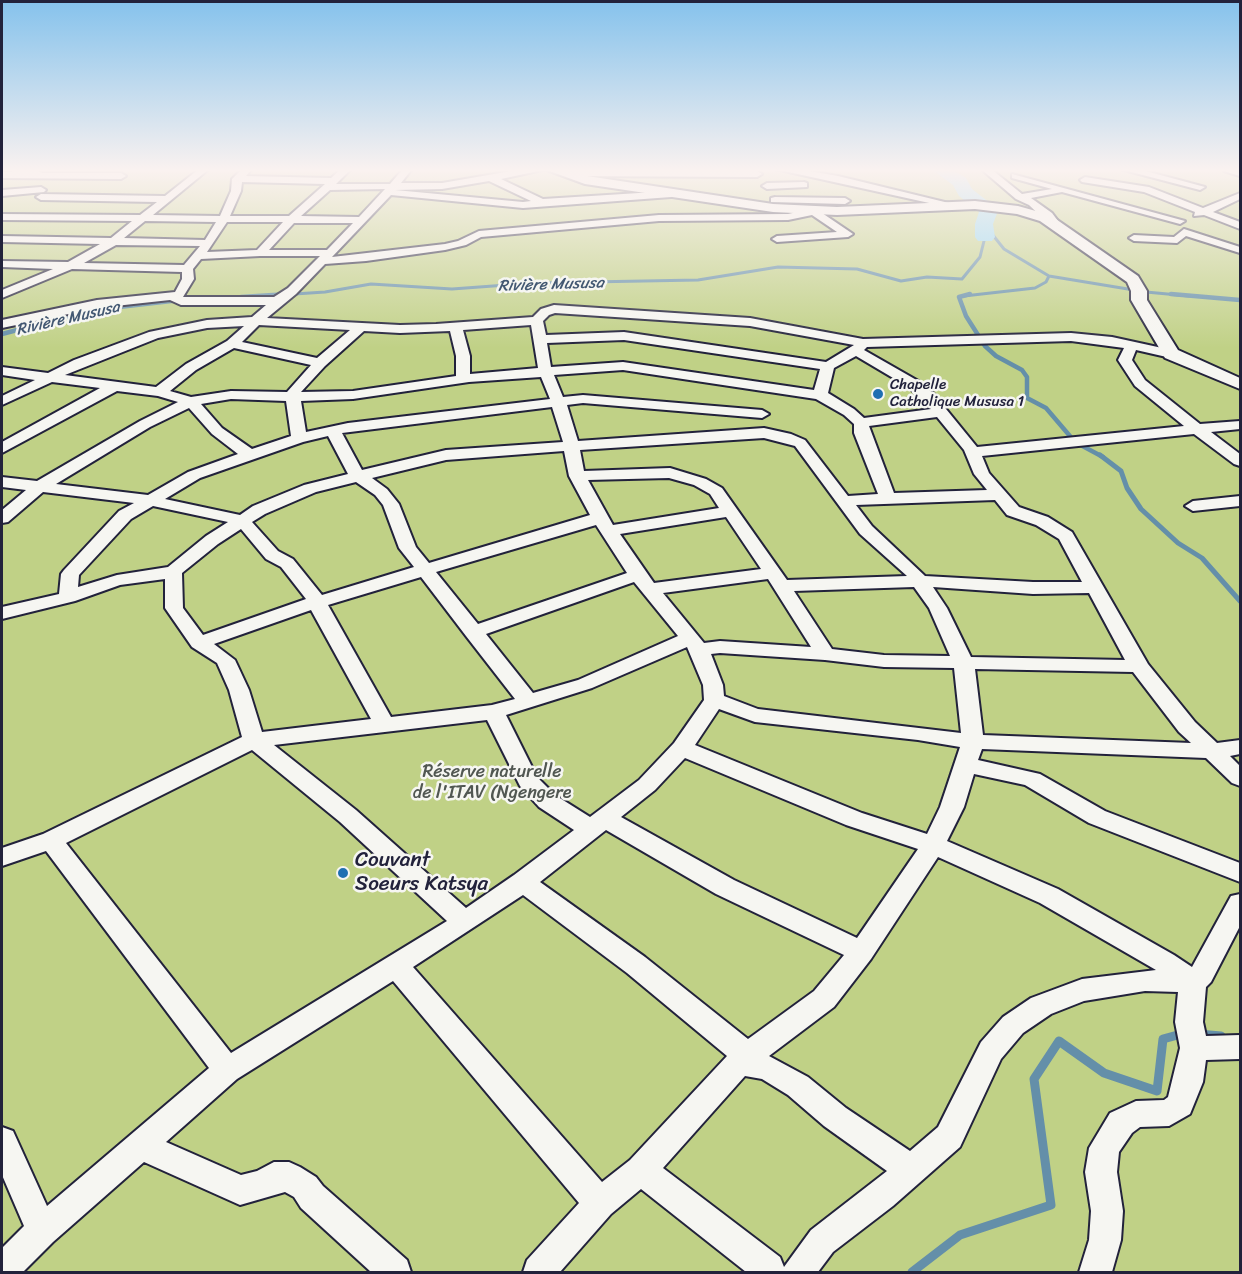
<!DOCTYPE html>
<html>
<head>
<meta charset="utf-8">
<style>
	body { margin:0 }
	#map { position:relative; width:1242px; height:1274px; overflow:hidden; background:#f5e3de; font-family:Sriracha,sans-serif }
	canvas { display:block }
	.frame { position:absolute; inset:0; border:3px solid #22223b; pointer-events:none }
</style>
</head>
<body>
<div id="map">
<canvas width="1242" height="1274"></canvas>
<div class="frame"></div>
</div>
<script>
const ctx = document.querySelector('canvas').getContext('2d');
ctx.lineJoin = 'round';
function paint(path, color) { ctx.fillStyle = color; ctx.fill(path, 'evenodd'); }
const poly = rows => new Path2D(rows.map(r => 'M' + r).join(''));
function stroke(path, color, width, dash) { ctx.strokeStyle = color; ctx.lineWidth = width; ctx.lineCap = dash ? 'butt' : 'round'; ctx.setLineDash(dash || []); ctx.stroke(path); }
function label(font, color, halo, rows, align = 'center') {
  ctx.font = font + ' Sriracha,sans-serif'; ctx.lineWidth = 5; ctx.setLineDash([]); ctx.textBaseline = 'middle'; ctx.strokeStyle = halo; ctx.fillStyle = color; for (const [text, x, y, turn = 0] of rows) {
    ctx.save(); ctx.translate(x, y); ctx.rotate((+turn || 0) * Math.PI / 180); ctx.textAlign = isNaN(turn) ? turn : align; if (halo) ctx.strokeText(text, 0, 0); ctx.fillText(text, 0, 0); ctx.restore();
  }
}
paint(poly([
	[2,169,1240,169,1240,1272,2,1272]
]), '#c0d186');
stroke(poly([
	[984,224,1004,249,1049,276,1146,292,1189,296],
	[264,296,325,292,371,284,452,289,534,283,698,280,778,267,857,269,901,281,927,277,962,279,980,257,985,237],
	[964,296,1035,288,1046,282,1049,276]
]), '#648fa9', 3);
stroke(poly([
	[970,294,959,297,966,316,985,346,996,356,1022,370,1027,377,1027,398,1046,408,1075,442,1103,457],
	[1171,294,1240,300],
	[241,297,289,294],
	[2,334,93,310,180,300]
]), '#648fa9', 4.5);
stroke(poly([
	[1100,455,1121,471,1127,488,1141,509,1178,543,1202,558,1240,601]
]), '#648fa9', 5);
stroke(poly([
	[1198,1034,1221,1036],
	[912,1272,960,1235,1051,1205,1034,1079,1059,1041,1104,1073,1157,1091,1163,1039,1185,1033]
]), '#648fa9', 9);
paint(poly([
	[931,169,951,169,966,178,972,189,995,207,998,211,993,224,995,237,992,241,978,241,975,237,975,224,979,212,959,196,953,185,931,169]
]), '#90d7f2');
const minor = poly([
	[199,169,209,169,153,215,220,216,231,191,232,179,242,169,252,169,246,176,331,178,341,169,351,169,336,184,390,184,403,169,412,169,401,183,442,183,523,169,547,169,501,179,543,199,671,191,676,194,671,197,523,208,391,195,332,257,445,244,458,241,479,231,659,215,788,214,820,207,825,210,822,213,853,234,848,237,777,242,772,239,777,236,837,232,812,215,788,220,659,221,481,237,466,245,445,250,366,261,325,264,296,294,267,318,400,325,436,324,533,317,541,309,554,305,750,318,863,339,1071,333,1112,337,1176,351,1178,354,1176,357,1171,358,1136,350,1132,360,1145,380,1200,424,1240,421,1240,429,1211,432,1240,454,1240,466,1234,464,1194,434,982,456,989,473,1019,507,1048,517,1072,532,1148,664,1195,722,1217,743,1240,740,1240,754,1230,756,1240,766,1240,786,1232,783,1206,758,982,749,978,760,1040,774,1105,811,1240,863,1240,882,1089,823,1025,785,974,774,964,807,947,841,1058,889,1174,955,1192,967,1231,896,1240,894,1240,926,1211,982,1206,987,1203,1022,1206,1036,1240,1035,1240,1059,1206,1060,1203,1082,1190,1114,1169,1126,1140,1127,1132,1133,1119,1152,1117,1172,1123,1211,1121,1240,1112,1272,1079,1272,1089,1240,1091,1211,1085,1172,1089,1148,1110,1113,1136,1101,1164,1100,1168,1097,1180,1048,1175,1022,1178,992,1145,991,1084,1001,1051,1014,1023,1033,1001,1059,960,1147,893,1206,833,1252,818,1272,746,1272,641,1189,611,1214,560,1272,523,1272,527,1260,579,1203,393,981,237,1079,166,1142,241,1175,257,1171,274,1162,289,1162,300,1167,316,1177,323,1186,407,1260,411,1272,371,1272,301,1208,294,1197,285,1192,240,1205,144,1162,53,1242,23,1272,2,1272,2,1248,24,1226,2,1175,2,1127,13,1131,47,1206,209,1068,46,851,2,866,2,848,43,834,242,737,229,690,217,663,192,647,165,608,165,579,120,585,75,601,2,619,2,607,59,594,61,574,64,570,119,511,134,503,43,492,8,522,2,523,2,510,26,490,2,487,2,477,37,481,140,421,178,402,158,396,117,391,2,453,2,442,100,388,52,382,2,405,2,396,35,380,2,375,2,367,48,373,74,360,149,332,207,320,252,317,266,305,181,305,170,300,97,308,2,328,2,320,97,300,175,292,182,279,182,272,72,269,2,298,2,290,53,269,2,267,2,261,68,262,100,244,2,242,2,236,111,238,132,221,2,220,2,214,140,215,157,202,41,200,36,197,41,194,165,196,199,169],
	[489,181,531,201,523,202,395,190,442,189,489,181],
	[242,182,325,184,289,216,230,216,241,191,242,182],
	[385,189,359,217,301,216,330,190,385,189],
	[145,221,216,222,205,240,124,238,145,221],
	[227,222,283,222,257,250,207,252,227,222],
	[294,223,353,223,327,250,269,250,294,223],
	[116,245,200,246,184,265,84,263,116,245],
	[260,256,320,256,288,288,274,297,183,297,194,279,193,269,201,259,260,256],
	[555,313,750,326,854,345,826,362,624,332,546,335,543,321,549,315,555,313],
	[259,325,350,330,317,358,242,342,259,325],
	[531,325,538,368,470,374,470,356,463,330,531,325],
	[244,326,227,341,186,364,156,387,65,375,158,338,207,328,244,326],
	[364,331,400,333,450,331,456,356,456,376,353,391,301,392,325,366,364,331],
	[624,340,820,369,814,390,623,362,551,367,547,343,624,340],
	[1071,341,1124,348,1118,360,1135,386,1184,426,977,447,933,393,920,382,864,350,867,347,1071,341],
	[234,348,311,365,287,392,231,391,191,397,170,391,196,370,234,348],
	[856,356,910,388,931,409,864,418,854,409,828,393,834,368,856,356],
	[623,370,816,399,844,415,854,424,854,433,878,494,848,496,805,440,791,434,764,428,578,441,567,405,583,403,762,418,769,414,762,410,583,395,563,397,554,375,623,370],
	[541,377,550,399,348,423,306,432,301,401,353,399,469,382,541,377],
	[231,399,286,401,291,436,252,449,222,428,201,404,231,399],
	[552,407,563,442,446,450,362,470,342,433,552,407],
	[189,408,212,434,238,454,188,472,148,495,56,484,150,427,189,408],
	[937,417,964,450,974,474,987,490,894,493,869,426,937,417],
	[328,436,348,474,304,485,253,506,240,515,165,499,200,478,303,442,328,436],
	[764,438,795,446,860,534,907,576,787,580,722,488,706,479,670,468,584,471,580,450,764,438],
	[564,451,569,476,590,515,429,563,416,547,399,504,387,489,372,478,446,460,564,451],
	[669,478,694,485,710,494,719,508,613,525,588,480,669,478],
	[356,482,375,495,383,505,399,548,414,567,322,595,293,559,278,551,252,522,265,514,316,492,356,482],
	[995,500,1007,515,1036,525,1059,539,1082,582,1033,582,925,576,872,526,856,505,995,500],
	[153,506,228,522,206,536,168,567,117,575,78,587,79,575,131,519,153,506],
	[726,517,761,569,654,583,620,534,726,517],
	[596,525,627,573,478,624,436,572,596,525],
	[241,529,266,559,281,567,306,599,203,635,183,608,182,573,218,544,241,529],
	[421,577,466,636,515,699,492,705,391,717,328,605,421,577],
	[768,579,811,647,720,641,704,643,663,593,768,579],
	[634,582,678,636,578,680,533,693,486,634,634,582],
	[914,587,929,608,950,656,884,655,832,649,794,591,914,587],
	[933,587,1033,594,1089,593,1125,660,971,657,947,608,933,587],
	[311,610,371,719,262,732,249,690,235,660,214,644,311,610],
	[687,647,703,685,704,700,674,743,639,780,590,817,555,795,537,777,506,715,592,688,687,647],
	[720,653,825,660,884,667,954,668,961,733,758,709,724,696,723,685,711,654,720,653],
	[975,669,1133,672,1179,732,1191,743,983,735,975,669],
	[719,709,755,722,918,740,960,747,940,807,927,834,862,813,695,745,719,709],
	[487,720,520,786,539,807,574,830,514,875,466,908,356,810,274,745,487,720],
	[252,750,340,822,447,921,231,1053,66,843,252,750],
	[685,758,846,825,918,849,857,938,734,880,621,817,655,790,685,758],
	[606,830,716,894,844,955,814,991,748,1039,645,957,540,882,606,830],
	[938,857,1040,903,1156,970,1082,979,1031,998,1003,1017,981,1042,938,1127,910,1151,846,1108,808,1077,769,1056,834,1007,871,959,938,857],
	[523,895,627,973,727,1056,630,1160,602,1182,413,967,523,895],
	[745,1076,762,1079,788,1095,824,1126,887,1171,811,1230,784,1267,780,1257,663,1168,745,1076],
	[775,169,798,169,838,176,957,205,952,208,775,169],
	[981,169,991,169,1022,194,1052,189,1012,178,1012,174,1185,221,1180,224,1062,192,1031,198,1052,213,1061,225,1060,227,1052,227,1029,205,1016,199,981,169],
	[1120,169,1138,169,1205,187,1200,190,1120,169],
	[1223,169,1240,170,1240,176,1224,171,1223,169],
	[37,170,42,173,121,173,126,176,121,179,2,178,2,172,37,170],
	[574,171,757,171,762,174,757,177,571,176,569,174,574,171],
	[1085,177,1149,187,1203,208,1240,193,1240,199,1213,212,1240,222,1240,229,1204,215,1194,216,1195,212,1144,192,1082,182,1080,180,1085,177],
	[804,182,807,183,807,187,767,189,762,186,767,183,804,182],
	[41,187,46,190,44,192,2,196,2,190,41,187],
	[775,197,845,198,850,201,845,204,771,202,771,198,775,197],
	[1184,229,1240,247,1240,253,1186,236,1177,243,1134,241,1129,238,1134,235,1174,237,1184,229],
	[1240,496,1240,506,1193,511,1185,506,1193,501,1240,496]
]);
const tertiary = poly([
	[544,169,564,169,587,176,773,204,837,207,975,201,1018,206,1050,215,1138,276,1147,291,1147,300,1178,350,1240,378,1240,389,1165,358,1131,300,1131,291,1127,282,1040,221,1017,214,975,209,837,215,773,212,585,184,544,169]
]);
stroke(minor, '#22223b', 4);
stroke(tertiary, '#22223b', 4);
paint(minor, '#f6f6f2');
paint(tertiary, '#f6f6f2');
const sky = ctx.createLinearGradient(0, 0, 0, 348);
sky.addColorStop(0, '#85c2ec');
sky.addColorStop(0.49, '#faf2f0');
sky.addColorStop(1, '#faf2f000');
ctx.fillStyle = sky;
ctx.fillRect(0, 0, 1242, 348);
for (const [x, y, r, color] of [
	[878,394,6,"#1f6fb2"],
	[343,873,6,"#1f6fb2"]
]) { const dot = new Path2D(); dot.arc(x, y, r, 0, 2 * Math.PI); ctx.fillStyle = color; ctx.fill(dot); stroke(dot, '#f6f6f2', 2); }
label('15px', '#22223b', '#f6f6f2', [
	["Chapelle",890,385],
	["Catholique Mususa 1",890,402]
], 'left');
label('italic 16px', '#435872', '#f6f6f2', [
	["Rivière Mususa",551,285,-2],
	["Rivière Mususa",68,319,-13]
]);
label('18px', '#515752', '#f6f6f2', [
	["Réserve naturelle",492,772],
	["de l'ITAV (Ngengere",492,793]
]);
label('21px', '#22223b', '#f6f6f2', [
	["Couvant",355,861],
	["Soeurs Katsya",355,885]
], 'left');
</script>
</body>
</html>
